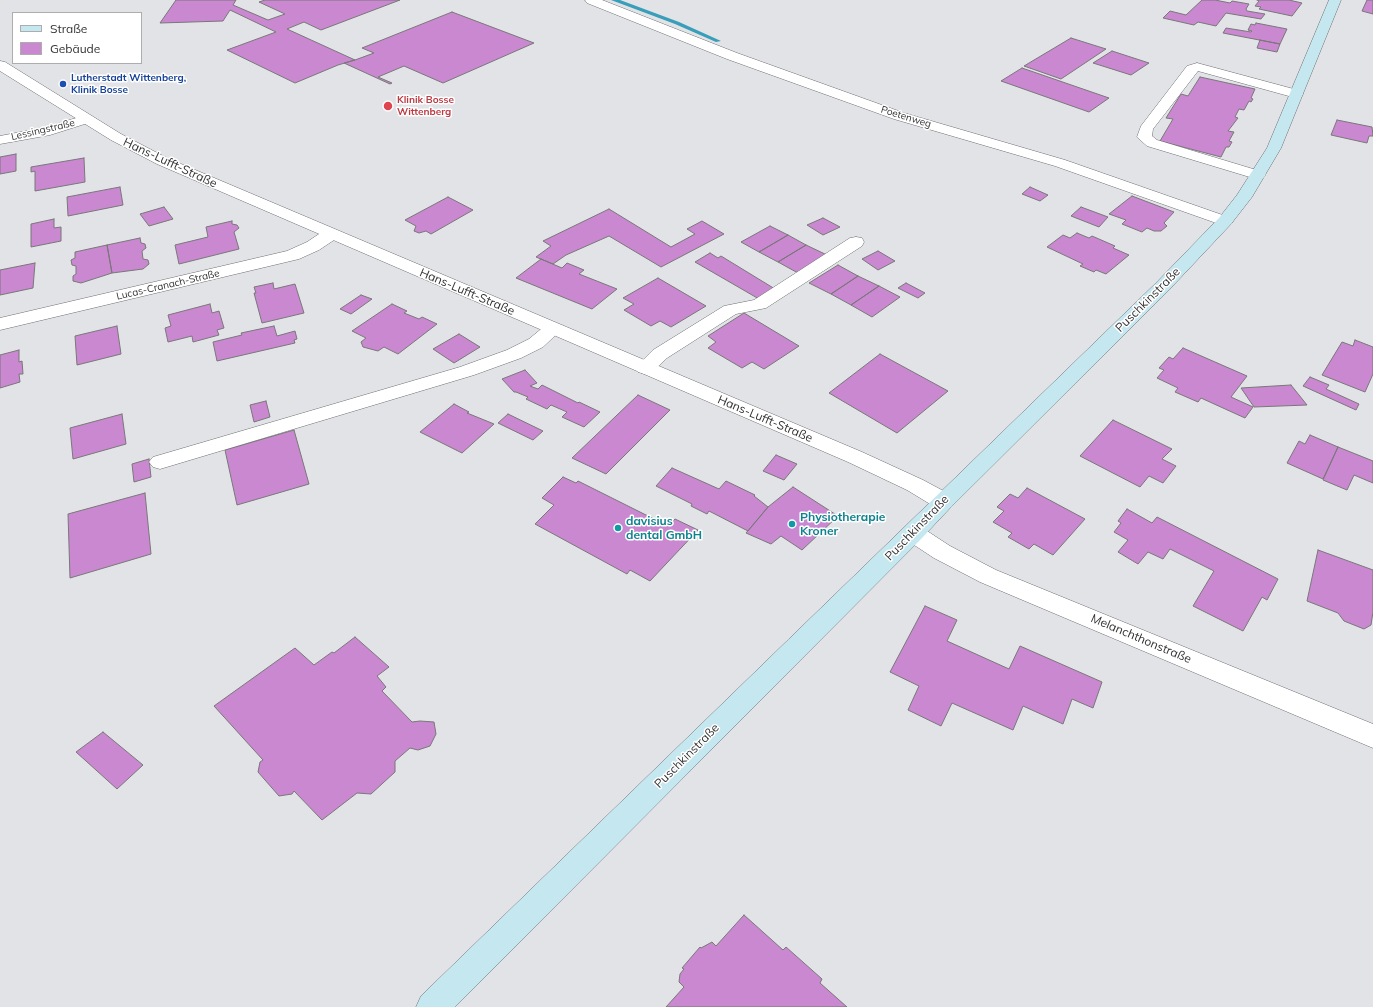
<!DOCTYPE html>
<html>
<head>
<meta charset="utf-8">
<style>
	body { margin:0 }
	#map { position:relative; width:1373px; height:1007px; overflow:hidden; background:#e1e3e7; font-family:Mulish,sans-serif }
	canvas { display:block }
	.legend { position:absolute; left:12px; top:12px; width:130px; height:52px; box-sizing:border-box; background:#fff; border:1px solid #adadae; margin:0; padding:5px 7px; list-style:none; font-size:12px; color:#323234 }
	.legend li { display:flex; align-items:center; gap:8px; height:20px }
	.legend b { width:20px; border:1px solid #adadae }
</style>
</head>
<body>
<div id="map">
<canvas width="1373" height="1007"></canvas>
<ul class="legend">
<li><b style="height:5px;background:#c5e7ef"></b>Straße</li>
<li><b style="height:11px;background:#c988d0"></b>Gebäude</li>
</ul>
</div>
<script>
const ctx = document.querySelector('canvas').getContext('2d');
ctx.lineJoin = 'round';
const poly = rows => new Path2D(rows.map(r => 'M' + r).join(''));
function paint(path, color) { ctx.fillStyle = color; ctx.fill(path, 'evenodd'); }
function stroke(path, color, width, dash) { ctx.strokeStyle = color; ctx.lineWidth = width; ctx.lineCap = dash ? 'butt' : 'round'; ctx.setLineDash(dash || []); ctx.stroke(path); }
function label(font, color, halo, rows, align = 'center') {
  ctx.font = font + ' Mulish,sans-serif'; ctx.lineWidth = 3; ctx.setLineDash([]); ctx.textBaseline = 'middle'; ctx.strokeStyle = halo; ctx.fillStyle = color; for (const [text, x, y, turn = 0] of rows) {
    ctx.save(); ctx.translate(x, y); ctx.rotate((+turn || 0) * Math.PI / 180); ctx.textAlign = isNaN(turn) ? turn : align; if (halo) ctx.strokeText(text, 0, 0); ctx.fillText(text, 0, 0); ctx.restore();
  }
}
paint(poly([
	[611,0,620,0,679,22,721,41,716,42,675,24,611,0]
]), '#399eb9');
const building = poly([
	[176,0,236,0,233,5,268,20,285,14,259,2,265,0,400,0,321,30,304,22,287,29,355,60,338,65,295,83,227,50,276,32,230,10,223,21,160,23,176,0],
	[1202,0,1215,0,1230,3,1232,1,1249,4,1246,9,1247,11,1265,14,1261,19,1226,13,1216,26,1198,22,1194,25,1163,18,1170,11,1186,15,1202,0],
	[1257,0,1289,0,1302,3,1292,16,1259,9,1261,7,1255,6,1259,1,1257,0],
	[1367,0,1373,0,1373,14,1362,11,1367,0],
	[452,12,534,43,443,83,404,66,378,77,392,83,390,84,344,63,355,60,374,53,362,48,452,12],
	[1256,23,1287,29,1280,44,1223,33,1226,28,1251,32,1252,31,1248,30,1251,24,1255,25,1256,23],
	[1071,38,1106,49,1061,79,1024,66,1071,38],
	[1260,40,1280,44,1277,52,1257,48,1260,40],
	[1112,51,1149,63,1131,75,1093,63,1112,51],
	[1022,68,1109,98,1089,112,1001,81,1022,68],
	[1200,77,1255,89,1251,98,1253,99,1251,102,1249,101,1244,110,1239,109,1235,117,1238,118,1228,131,1234,132,1229,141,1232,142,1229,147,1226,147,1221,157,1160,141,1173,119,1166,118,1181,94,1188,96,1200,77],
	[1337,120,1372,127,1373,136,1369,136,1367,143,1331,135,1337,120],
	[16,154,16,171,0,174,0,157,16,154],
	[84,158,85,182,35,191,35,171,31,172,31,167,84,158],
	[120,187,123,205,68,216,67,197,120,187],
	[1030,187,1048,195,1040,201,1022,194,1030,187],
	[1132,196,1174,212,1164,223,1167,226,1161,231,1154,231,1147,228,1142,232,1122,224,1126,220,1109,214,1132,196],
	[448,197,473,210,431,234,426,231,419,233,414,231,416,226,405,220,448,197],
	[164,207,173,219,149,226,140,214,164,207],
	[1081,207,1108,217,1099,227,1071,216,1081,207],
	[609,209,671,247,695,234,687,229,702,221,724,234,661,267,609,236,566,255,553,264,536,257,551,246,543,241,609,209],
	[823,218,840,227,823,235,807,225,823,218],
	[54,219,54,228,61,227,61,241,31,247,31,224,54,219],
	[232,221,232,224,237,225,239,228,234,232,239,249,179,264,175,245,208,237,206,227,232,221],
	[770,226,788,235,759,252,741,242,770,226],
	[1077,233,1089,238,1092,236,1115,246,1113,248,1129,255,1106,274,1096,270,1094,272,1080,266,1083,264,1047,247,1063,235,1070,238,1077,233],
	[788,235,806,245,778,262,759,252,788,235],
	[140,238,141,243,145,244,146,248,142,251,143,259,148,260,149,264,143,269,112,273,107,245,140,238],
	[107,245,112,273,81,283,73,281,73,276,76,274,76,266,72,265,71,260,75,258,75,252,107,245],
	[806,245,827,255,798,273,778,262,806,245],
	[878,251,895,261,878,270,862,259,878,251],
	[710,253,718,258,721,256,775,289,759,299,695,262,710,253],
	[541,259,562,268,567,263,584,270,579,274,617,289,592,309,516,278,541,259],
	[35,263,33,288,0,295,0,270,35,263],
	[838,265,858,276,831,294,809,283,838,265],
	[858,276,879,286,851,305,831,294,858,276],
	[658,278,706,306,671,327,660,321,651,326,624,310,634,304,623,298,658,278],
	[273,283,274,289,295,284,304,313,262,323,254,293,256,293,254,287,273,283],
	[906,283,925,293,918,298,898,288,906,283],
	[879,286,900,297,872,317,851,305,879,286],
	[361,295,372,299,351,314,340,309,361,295],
	[210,304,212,313,219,311,224,328,217,330,219,335,193,342,192,336,168,342,165,328,171,326,168,315,210,304],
	[392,304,407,311,404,313,419,319,422,317,437,324,398,354,384,347,378,351,363,347,361,342,366,338,352,331,392,304],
	[744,313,799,346,764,369,752,362,742,368,708,348,716,342,708,336,744,313],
	[117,326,121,354,77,365,75,336,117,326],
	[274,326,277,336,295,331,297,339,294,340,295,343,217,361,213,342,242,335,241,333,274,326],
	[459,334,480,347,454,363,433,349,459,334],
	[1355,340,1373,347,1373,374,1365,392,1322,375,1342,342,1353,346,1355,340],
	[1183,348,1247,376,1231,397,1253,407,1245,418,1201,398,1198,402,1175,392,1178,388,1157,378,1164,370,1159,368,1169,357,1173,359,1183,348],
	[19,350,19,362,22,361,23,374,19,374,20,382,0,388,0,355,19,350],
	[880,354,948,391,897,433,829,393,880,354],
	[525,370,537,383,530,386,538,389,542,385,578,403,579,402,600,412,584,427,562,417,567,412,551,405,547,409,526,399,528,397,516,392,514,392,502,379,525,370],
	[1310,377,1329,385,1326,389,1359,404,1356,410,1303,386,1310,377],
	[1291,385,1307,405,1254,407,1241,388,1291,385],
	[638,395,670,410,606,474,572,458,638,395],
	[266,401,270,417,254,422,250,405,266,401],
	[454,404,469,412,467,413,494,424,462,453,420,432,454,404],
	[122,414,126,444,73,459,70,428,122,414],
	[508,414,543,431,533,440,498,423,508,414],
	[1113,420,1172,449,1162,459,1176,466,1163,483,1149,476,1140,487,1080,456,1113,420],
	[294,430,309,484,237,505,225,450,294,430],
	[1310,435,1338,447,1323,479,1287,463,1299,441,1305,444,1310,435],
	[1338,447,1373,461,1373,483,1354,475,1347,490,1323,480,1338,447],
	[776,455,797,464,784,480,763,471,776,455],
	[149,459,151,477,134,482,132,464,149,459],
	[672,468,719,489,726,481,755,495,754,496,768,507,748,531,709,511,707,514,691,506,692,504,656,486,672,468],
	[563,477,576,483,578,481,668,526,675,519,698,530,650,581,630,570,627,574,535,524,554,505,542,498,563,477],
	[793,487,838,516,802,550,781,536,771,544,746,533,768,507,793,487],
	[1027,488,1085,519,1053,555,1034,544,1029,549,1008,537,1012,533,993,522,1004,511,997,507,1010,494,1018,498,1027,488],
	[145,493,151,554,70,578,68,514,145,493],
	[1127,509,1152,523,1157,517,1278,579,1267,600,1262,597,1243,631,1193,606,1214,571,1170,549,1163,559,1148,552,1138,564,1118,552,1128,540,1114,532,1121,523,1118,521,1127,509],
	[1318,550,1373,570,1373,612,1371,625,1364,629,1344,621,1338,613,1307,601,1318,550],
	[925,606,957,620,947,641,1009,669,1020,646,1102,682,1093,708,1072,699,1063,724,1023,706,1013,730,952,703,941,726,908,710,919,686,890,672,925,606],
	[355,637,389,667,377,676,386,687,382,691,412,722,420,721,434,722,436,734,430,746,418,750,410,748,395,761,395,772,371,794,357,793,322,820,294,791,292,794,279,796,258,772,260,762,263,760,214,706,295,648,314,665,332,652,334,653,355,637],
	[103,732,143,765,117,789,76,752,103,732],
	[744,915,783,950,786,947,822,979,820,983,847,1007,666,1007,684,987,679,982,680,974,684,969,682,968,700,947,701,948,712,942,716,946,744,915]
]);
paint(building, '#c988d0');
stroke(building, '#797779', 1);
const service = poly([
	[585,0,602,0,737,53,904,113,1065,160,1231,218,1233,221,1231,224,1225,226,1219,224,1055,166,894,119,727,59,587,3,585,0],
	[1197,63,1301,91,1303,94,1301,97,1296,98,1198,71,1153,129,1152,136,1157,140,1263,172,1266,175,1263,178,1258,180,1253,178,1147,146,1137,137,1141,126,1187,66,1197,63],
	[856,237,862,238,864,242,862,246,766,308,736,314,667,358,652,372,645,374,638,372,635,368,653,350,724,306,754,300,850,238,856,237],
	[553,323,560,325,562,329,543,347,521,358,474,375,160,469,153,467,149,462,153,457,460,367,507,350,529,339,546,325,553,323]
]);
const minor = poly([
	[86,115,91,116,93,119,91,122,50,135,0,144,0,136,47,127,86,115],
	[331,229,337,230,339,234,337,238,319,250,299,259,0,330,0,318,287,251,307,242,325,230,331,229],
	[913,525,921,527,950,546,996,570,1373,724,1373,748,980,582,934,558,905,539,902,533,905,527,913,525]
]);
const tertiary = poly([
	[0,61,5,62,121,134,167,158,862,452,923,480,951,495,954,501,951,507,943,509,935,507,907,490,848,462,157,164,111,140,0,71,0,61]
]);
const secondary = poly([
	[1329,0,1341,0,1281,148,1252,197,1231,224,1168,291,951,507,921,539,455,1007,416,1007,421,996,1156,283,1219,218,1237,195,1267,148,1329,0]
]);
stroke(service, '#6d6f72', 1);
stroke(minor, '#6d6f72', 1);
stroke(tertiary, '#6d6f72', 1);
stroke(secondary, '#6d6f72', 1);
paint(service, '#fff');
paint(minor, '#fff');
paint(tertiary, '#fff');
paint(secondary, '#c5e7ef');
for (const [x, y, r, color] of [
	[63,84,4,"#1a4fb4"],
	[388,106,5,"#e0444e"],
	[792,524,4,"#0f9aa8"],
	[618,528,4,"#0f9aa8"]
]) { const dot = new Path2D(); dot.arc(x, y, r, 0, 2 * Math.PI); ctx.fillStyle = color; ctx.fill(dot); stroke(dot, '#fff', 1.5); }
label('bold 10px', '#164399', '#fff', [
	["Lutherstadt Wittenberg,",71,78],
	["Klinik Bosse",71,90]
], 'left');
label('bold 10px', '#be3a42', '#fff', [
	["Klinik Bosse",397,100],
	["Wittenberg",397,112]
], 'left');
label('10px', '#323234', '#fff', [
	["Poetenweg",906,117,17],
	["Lessingstraße",43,130,-13],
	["Lucas-Cranach-Straße",168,285,-13]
]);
label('12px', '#323234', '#fff', [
	["Hans-Lufft-Straße",170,163,25],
	["Hans-Lufft-Straße",467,292,23],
	["Puschkinstraße",1148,300,-45],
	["Hans-Lufft-Straße",765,419,23],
	["Puschkinstraße",917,528,-46],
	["Melanchthonstraße",1141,639,23],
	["Puschkinstraße",687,756,-45]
]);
label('bold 12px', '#0d838f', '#fff', [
	["Physiotherapie",800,517],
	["Kroner",800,531],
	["davisius",626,521],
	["dental GmbH",626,535]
], 'left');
</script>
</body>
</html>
